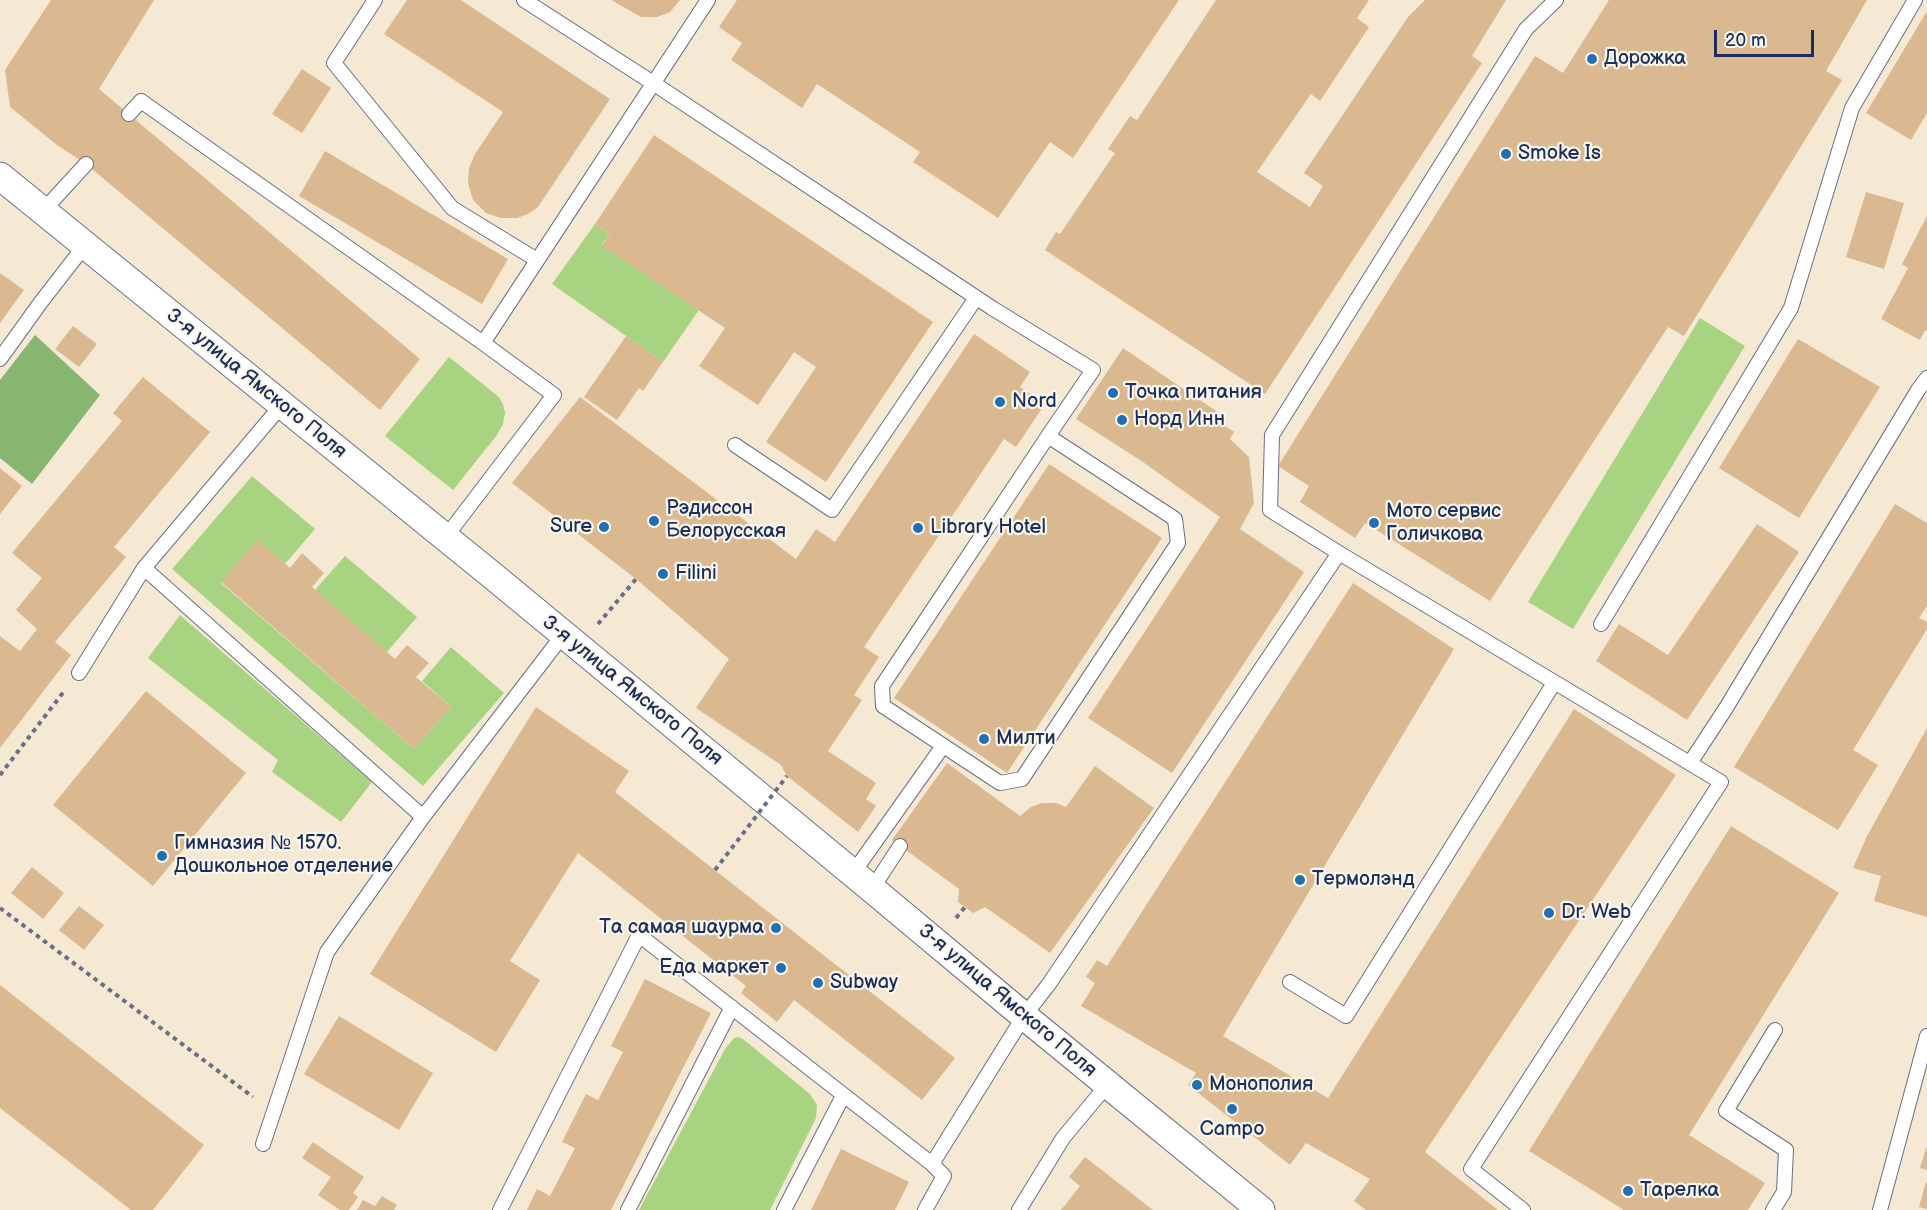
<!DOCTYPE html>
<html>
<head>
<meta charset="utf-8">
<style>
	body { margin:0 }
	#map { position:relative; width:1927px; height:1210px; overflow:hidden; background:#f6e9d3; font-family:"Balsamiq Sans",sans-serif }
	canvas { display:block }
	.scale { position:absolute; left:1714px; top:30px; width:100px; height:27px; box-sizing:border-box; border:3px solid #1b2f5e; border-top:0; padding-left:8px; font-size:18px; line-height:21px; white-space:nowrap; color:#1b2f5e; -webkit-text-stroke:4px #fbf7ec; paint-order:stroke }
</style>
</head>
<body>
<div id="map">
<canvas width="1927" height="1210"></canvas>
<div class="scale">20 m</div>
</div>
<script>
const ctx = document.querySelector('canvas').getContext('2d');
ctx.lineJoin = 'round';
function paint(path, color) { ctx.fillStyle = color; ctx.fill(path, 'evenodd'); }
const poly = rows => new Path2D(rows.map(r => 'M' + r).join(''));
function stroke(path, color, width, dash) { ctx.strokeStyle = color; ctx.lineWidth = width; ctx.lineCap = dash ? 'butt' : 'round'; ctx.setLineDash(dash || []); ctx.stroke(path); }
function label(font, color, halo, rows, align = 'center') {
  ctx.font = font + ' "Balsamiq Sans",sans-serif'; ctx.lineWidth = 4.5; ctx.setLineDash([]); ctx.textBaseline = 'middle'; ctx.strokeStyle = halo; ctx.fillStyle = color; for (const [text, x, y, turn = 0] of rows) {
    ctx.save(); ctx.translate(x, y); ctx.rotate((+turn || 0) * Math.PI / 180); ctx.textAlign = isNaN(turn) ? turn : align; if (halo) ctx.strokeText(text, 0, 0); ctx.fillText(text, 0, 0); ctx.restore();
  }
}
paint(poly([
	[595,224,610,234,602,245,699,310,663,362,552,284],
	[1700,318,1745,346,1573,629,1528,602],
	[449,357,499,397,503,404,505,413,503,424,497,435,453,490,385,436],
	[252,476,315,529,285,564,257,540,221,583,414,749,451,707,422,681,451,647,504,693,423,786,172,569],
	[345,556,417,617,387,652,315,590],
	[180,615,372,782,341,822,272,772,278,760,148,658],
	[738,1037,743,1039,810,1094,817,1105,816,1118,770,1210,639,1210,725,1049,734,1038]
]), '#a8d481');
paint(poly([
	[35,335,100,395,32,484,0,458,0,380]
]), '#86b66f');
paint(poly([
	[51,0,154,0,99,89,420,359,380,410,86,164,57,145,10,107,5,70],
	[407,0,461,0,610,99,538,207,528,214,517,218,501,218,486,213,473,200,468,183,469,168,475,154,503,112,384,34],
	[611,0,680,0,670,12,657,17,641,17],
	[737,0,1179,0,1073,158,1050,142,998,218,913,162,920,152,817,84,802,108,731,60,742,43,719,27],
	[1216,0,1369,0,1357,18,1369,27,1320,101,1311,94,1257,172,1310,207,1323,186,1304,173,1408,17,1425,0,1506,0,1472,56,1482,63,1265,394,1045,250,1056,232,1060,234,1115,153,1108,149,1130,116,1137,120],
	[1609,0,1867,0,1826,71,1842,80,1684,336,1668,327,1490,601,1365,523,1355,538,1300,502,1309,486,1278,466,1535,56,1563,73],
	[1927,11,1927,113,1911,140,1866,113],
	[302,69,331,88,302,133,272,114],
	[654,135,933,322,826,482,766,442,816,367,794,352,758,405,699,366,725,328,602,246,610,234,595,224],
	[325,151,508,259,482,304,299,196],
	[1866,192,1904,203,1884,269,1846,257],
	[1927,216,1927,331,1925,330,1920,340,1881,319,1908,268,1902,264],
	[0,273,24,290,0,323],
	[73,326,97,344,79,367,55,349],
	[974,334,1030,372,1020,387,1045,404,1016,447,1004,439,864,647,879,657,854,695,862,700,828,751,876,783,866,799,876,806,858,832,787,776,781,765,696,708,729,659,636,579,512,483,580,397,796,559,816,529,835,542],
	[626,336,663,362,643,391,639,388,617,420,584,397],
	[1798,339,1880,387,1799,518,1719,468],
	[1123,348,1222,415,1218,421,1234,432,1230,439,1249,457,1254,503,1240,529,1304,572,1172,773,1088,718,1220,517,1140,460,1076,419],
	[143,377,210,432,114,547,126,557,55,642,71,655,0,748,0,636,20,651,37,629,16,610,42,578,12,553,122,421,113,413],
	[1049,464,1162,538,1007,773,894,698],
	[0,468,22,486,0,514],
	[1895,504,1927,523,1927,606,1919,618,1927,622,1927,629,1853,750,1878,765,1838,830,1734,767],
	[1757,524,1799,552,1687,720,1596,661,1619,624,1668,655],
	[257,540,290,568,302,553,324,573,312,587,395,659,407,645,429,663,416,677,451,707,414,749,221,582],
	[1353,583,1454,649,1223,1036,1328,1098,1574,709,1676,775,1425,1152,1498,1210,1366,1210,1354,1201,1370,1179,1306,1143,1290,1165,1188,1085,1196,1073,1081,1006,1095,983,1086,977,1097,960,1107,966],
	[146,691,246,773,153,886,53,805],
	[536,707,629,771,615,792,955,1058,922,1100,794,1000,777,1022,741,993,746,986,578,853,510,961,540,980,496,1052,370,974],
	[1927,728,1927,917,1874,901,1881,876,1853,868,1867,836],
	[947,763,1020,816,1031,807,1042,803,1056,803,1066,807,1095,766,1154,808,1050,953,985,907,973,913,965,907,958,902,959,889,892,840],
	[1731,826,1839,893,1689,1135,1765,1183,1748,1210,1624,1210,1529,1151],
	[32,867,64,893,43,919,11,893],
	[79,906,104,925,84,950,59,930],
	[645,979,711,1013,611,1210,527,1210,537,1189,550,1196,575,1148,562,1142,586,1094,598,1100,623,1052,611,1046],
	[0,985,204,1145,153,1210,131,1210,0,1108],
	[339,1016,433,1073,399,1130,304,1074],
	[313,1142,364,1177,353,1193,358,1197,349,1210,340,1210,318,1195,331,1177,302,1158],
	[1926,1148,1927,1148,1927,1170,1920,1168],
	[841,1149,909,1182,895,1210,811,1210],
	[1085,1157,1153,1210,1061,1210,1080,1186,1069,1177],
	[1926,1182,1927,1182,1927,1209,1919,1207],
	[382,1196,397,1205,394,1210,357,1210,363,1200,375,1206]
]), '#dab990');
const service = poly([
	[375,0,334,63,452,208,537,260],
	[524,0,653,83,992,308,1093,370,1048,436,882,686,883,706,1000,783,1022,779,1178,543,1175,519,1048,436],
	[129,114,141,101,483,343,554,395,445,538],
	[43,211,86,164],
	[483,343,708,0],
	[0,359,41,302,86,244],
	[735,445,832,510,976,298],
	[1339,553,1270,510,1272,435,1526,29,1556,0],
	[144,568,423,817,563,635],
	[1601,624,1791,308,1852,108,1915,0],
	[79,673,144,568,281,406],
	[1690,763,1726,708,1918,390,1927,378],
	[853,873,943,746],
	[872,889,900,846],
	[1290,982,1346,1016,1554,683],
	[263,1144,327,952,423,817],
	[932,1164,1024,1016,1049,984,1339,553,1721,782,1471,1169,1523,1210],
	[500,1210,639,935,932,1164,944,1176,925,1210],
	[628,1210,732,1007],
	[784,1210,843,1096],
	[1019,1210,1063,1138,1108,1084],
	[1773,1210,1784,1192,1786,1150,1726,1111,1775,1030],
	[1880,1210,1927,1036]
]);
const minor = poly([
	[0,176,493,576,872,889,1024,1016,1261,1210]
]);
stroke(service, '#687087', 16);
stroke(minor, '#687087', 29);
stroke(poly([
	[598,624,636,579],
	[0,775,65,690],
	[0,908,253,1097],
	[956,918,965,907]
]), '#687087', 4, [4.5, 4.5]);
stroke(service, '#fff', 14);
stroke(minor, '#fff', 27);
stroke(poly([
	[715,870,787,776]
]), '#687087', 4, [4.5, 4.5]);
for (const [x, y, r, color] of [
	[1592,59,6,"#1f6fb2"],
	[1506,154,6,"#1f6fb2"],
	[1113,393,6,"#1f6fb2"],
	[1000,402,6,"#1f6fb2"],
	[1122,420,6,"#1f6fb2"],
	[654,521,6,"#1f6fb2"],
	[1374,523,6,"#1f6fb2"],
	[604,527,6,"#1f6fb2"],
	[918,528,6,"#1f6fb2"],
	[663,574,6,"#1f6fb2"],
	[984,739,6,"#1f6fb2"],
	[162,856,6,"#1f6fb2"],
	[1300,880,6,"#1f6fb2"],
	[1549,913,6,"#1f6fb2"],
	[776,928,6,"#1f6fb2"],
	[781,968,6,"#1f6fb2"],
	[818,983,6,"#1f6fb2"],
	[1197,1085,6,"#1f6fb2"],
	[1232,1109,6,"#1f6fb2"],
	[1628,1191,6,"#1f6fb2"]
]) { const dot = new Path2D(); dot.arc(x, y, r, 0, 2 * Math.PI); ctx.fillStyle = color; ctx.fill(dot); stroke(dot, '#fbf7ec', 2); }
label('20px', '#1b2f5e', '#fbf7ec', [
	["Дорожка",1604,59],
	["Smoke Is",1518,154],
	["Точка питания",1125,393],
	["Nord",1012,402],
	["Норд Инн",1134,420],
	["Рэдиссон",666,509],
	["Белорусская",666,532],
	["Мото сервис",1386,512],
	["Голичкова",1386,535],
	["Sure",592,527,"right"],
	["Library Hotel",930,528],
	["Filini",675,574],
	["Милти",996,739],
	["Гимназия № 1570.",174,844],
	["Дошкольное отделение",174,867],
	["Термолэнд",1312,880],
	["Dr. Web",1561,913],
	["Та самая шаурма",764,928,"right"],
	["Еда маркет",769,968,"right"],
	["Subway",830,983],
	["Монополия",1209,1085],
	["Campo",1232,1130,"center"],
	["Тарелка",1640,1191]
], 'left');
label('20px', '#1b2f5e', '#fbf7ec', [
	["3-я улица Ямского Поля",256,384,39],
	["3-я улица Ямского Поля",632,691,39],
	["3-я улица Ямского Поля",1007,1001,40]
]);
</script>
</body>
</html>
